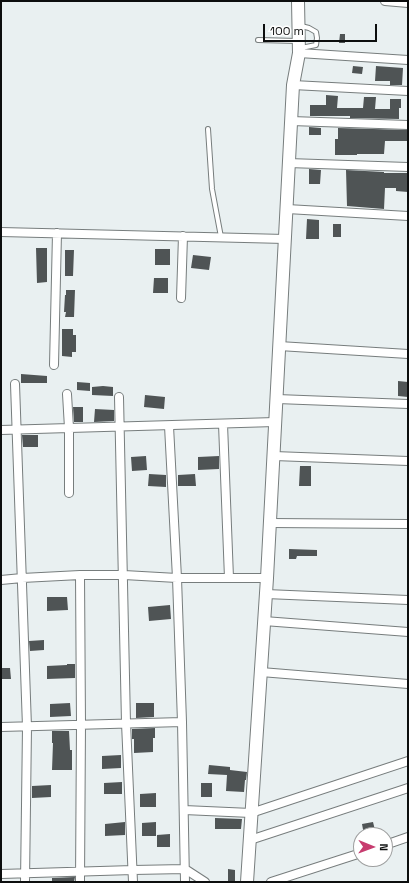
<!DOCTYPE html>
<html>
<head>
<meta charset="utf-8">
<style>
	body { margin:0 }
	#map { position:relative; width:409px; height:883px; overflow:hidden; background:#e9f0f1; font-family:"Space Grotesk",sans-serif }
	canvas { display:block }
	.frame { position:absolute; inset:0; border:2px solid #0c0e0e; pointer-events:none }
	.north { position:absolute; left:353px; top:827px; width:40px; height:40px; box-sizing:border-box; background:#fff; border:1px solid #9e9f9f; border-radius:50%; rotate:91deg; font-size:11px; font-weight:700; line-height:16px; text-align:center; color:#0c0e0e }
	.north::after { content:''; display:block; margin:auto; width:14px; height:18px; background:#c73c6f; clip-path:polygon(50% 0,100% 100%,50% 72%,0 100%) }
	.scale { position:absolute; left:263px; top:24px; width:114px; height:18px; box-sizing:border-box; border:2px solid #0c0e0e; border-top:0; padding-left:5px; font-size:12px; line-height:14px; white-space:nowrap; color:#0c0e0e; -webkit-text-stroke:3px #fff; paint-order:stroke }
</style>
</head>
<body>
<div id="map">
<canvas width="409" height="883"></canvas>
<div class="frame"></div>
<div class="north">N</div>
<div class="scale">100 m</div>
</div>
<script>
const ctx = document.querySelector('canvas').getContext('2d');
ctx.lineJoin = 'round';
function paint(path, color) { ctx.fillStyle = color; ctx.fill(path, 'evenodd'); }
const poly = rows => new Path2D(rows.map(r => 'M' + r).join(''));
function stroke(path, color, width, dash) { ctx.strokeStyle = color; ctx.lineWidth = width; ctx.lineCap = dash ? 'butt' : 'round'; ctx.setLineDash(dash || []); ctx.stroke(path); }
paint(poly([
	[340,34,345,34,345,43,339,43],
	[353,66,363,67,362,74,352,73],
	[376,66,403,68,402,85,390,85,390,81,375,81],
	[326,95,338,96,337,108,363,108,364,97,376,97,375,109,390,109,390,99,401,99,401,108,399,108,399,119,350,118,350,116,310,116,310,105,326,105],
	[309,127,321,128,321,135,309,135],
	[338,128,408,130,408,141,385,141,384,154,357,154,357,155,335,155,335,139,338,139],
	[309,169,321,170,320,184,309,184],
	[346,170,384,172,384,173,408,173,408,192,396,191,396,188,385,188,384,209,347,206],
	[307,219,319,220,319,239,306,239],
	[333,224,341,224,341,237,333,237],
	[36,248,47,248,47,282,37,283],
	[155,249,170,249,170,265,155,265],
	[65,250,74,250,73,276,65,276],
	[193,255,211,257,209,270,191,268],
	[154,278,168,278,168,293,153,293],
	[66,290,75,290,74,317,65,317,66,312,64,312,65,295,66,295],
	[62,329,73,329,73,335,76,335,76,352,72,352,72,357,62,356],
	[21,374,47,376,47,383,21,383],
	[398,381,408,382,408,397,398,396],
	[77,382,90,383,90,391,77,390],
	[103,386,113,387,113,396,92,395,92,387],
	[145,395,165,397,164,409,144,407],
	[73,407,83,407,83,422,74,422],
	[95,409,114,410,114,421,94,422],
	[22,435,38,435,38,447,23,447],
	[146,456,147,470,132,471,131,457],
	[219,456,219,469,198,470,198,457],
	[300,466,311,466,311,486,299,486],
	[149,474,166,475,166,487,148,486],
	[195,474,196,486,178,486,178,475],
	[289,549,317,550,317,556,297,556,296,559,289,559],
	[47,597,67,597,68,610,47,611],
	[170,605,171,619,149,621,148,607],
	[44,640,44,650,30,651,29,641],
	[67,664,75,664,75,678,47,679,47,666,67,665],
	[1,668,10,668,11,679,1,679],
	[70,703,71,716,50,717,50,704],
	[136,703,154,703,154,717,136,718],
	[155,728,155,738,153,738,153,752,134,753,134,739,132,739,132,729],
	[52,731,69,731,70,750,72,750,72,770,52,770,53,743,52,743],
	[121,755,121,768,102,769,102,756],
	[209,765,230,767,230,770,247,772,246,780,245,780,244,792,226,791,227,775,208,774],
	[122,782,122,794,104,794,104,783],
	[201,783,212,783,212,797,201,797],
	[51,785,51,797,32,798,32,786],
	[156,793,156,807,140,807,140,794],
	[215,818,242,819,241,829,215,829],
	[125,822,125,835,105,836,105,824],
	[156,822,156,836,142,836,142,823],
	[373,822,376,834,364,835,362,824],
	[170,834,170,847,157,847,157,835],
	[228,869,235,870,235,881,228,881],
	[75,877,74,882,52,882,52,878]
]), '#4f5455');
const service = poly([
	[301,26,309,28,316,32,317,38,316,45,301,48],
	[258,40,298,41],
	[208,129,212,189,221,237]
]);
const minor = poly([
	[385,1,408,3],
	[299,53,408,60],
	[293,85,408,91],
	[291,121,408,125],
	[288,163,408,167],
	[287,209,408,216],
	[1,232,285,239],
	[181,298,183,236],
	[279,346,408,354],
	[54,365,57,233],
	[15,384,27,727,25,882],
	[67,394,69,428,69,493],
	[119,397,126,723,133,882],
	[277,399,408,404],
	[223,424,229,578],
	[169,426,177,578,182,722],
	[1,430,275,422],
	[274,456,408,461],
	[270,523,408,524],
	[80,575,81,724,80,882],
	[1,580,22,578,80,575,124,575,177,578,267,578],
	[266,594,408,600],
	[264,621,408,632],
	[261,672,408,684],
	[1,727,182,722,185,882],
	[184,810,251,813,408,761],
	[250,840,408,788],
	[385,845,408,837],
	[1,874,133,870,185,869,205,882],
	[271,882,361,853]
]);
const primary = poly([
	[247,882,267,578,293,85,299,53,298,1]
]);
stroke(service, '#777d7d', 6);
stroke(minor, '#777d7d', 10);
stroke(primary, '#777d7d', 14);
stroke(service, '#fff', 4);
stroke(minor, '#fff', 8);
stroke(primary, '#fff', 12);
</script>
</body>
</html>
